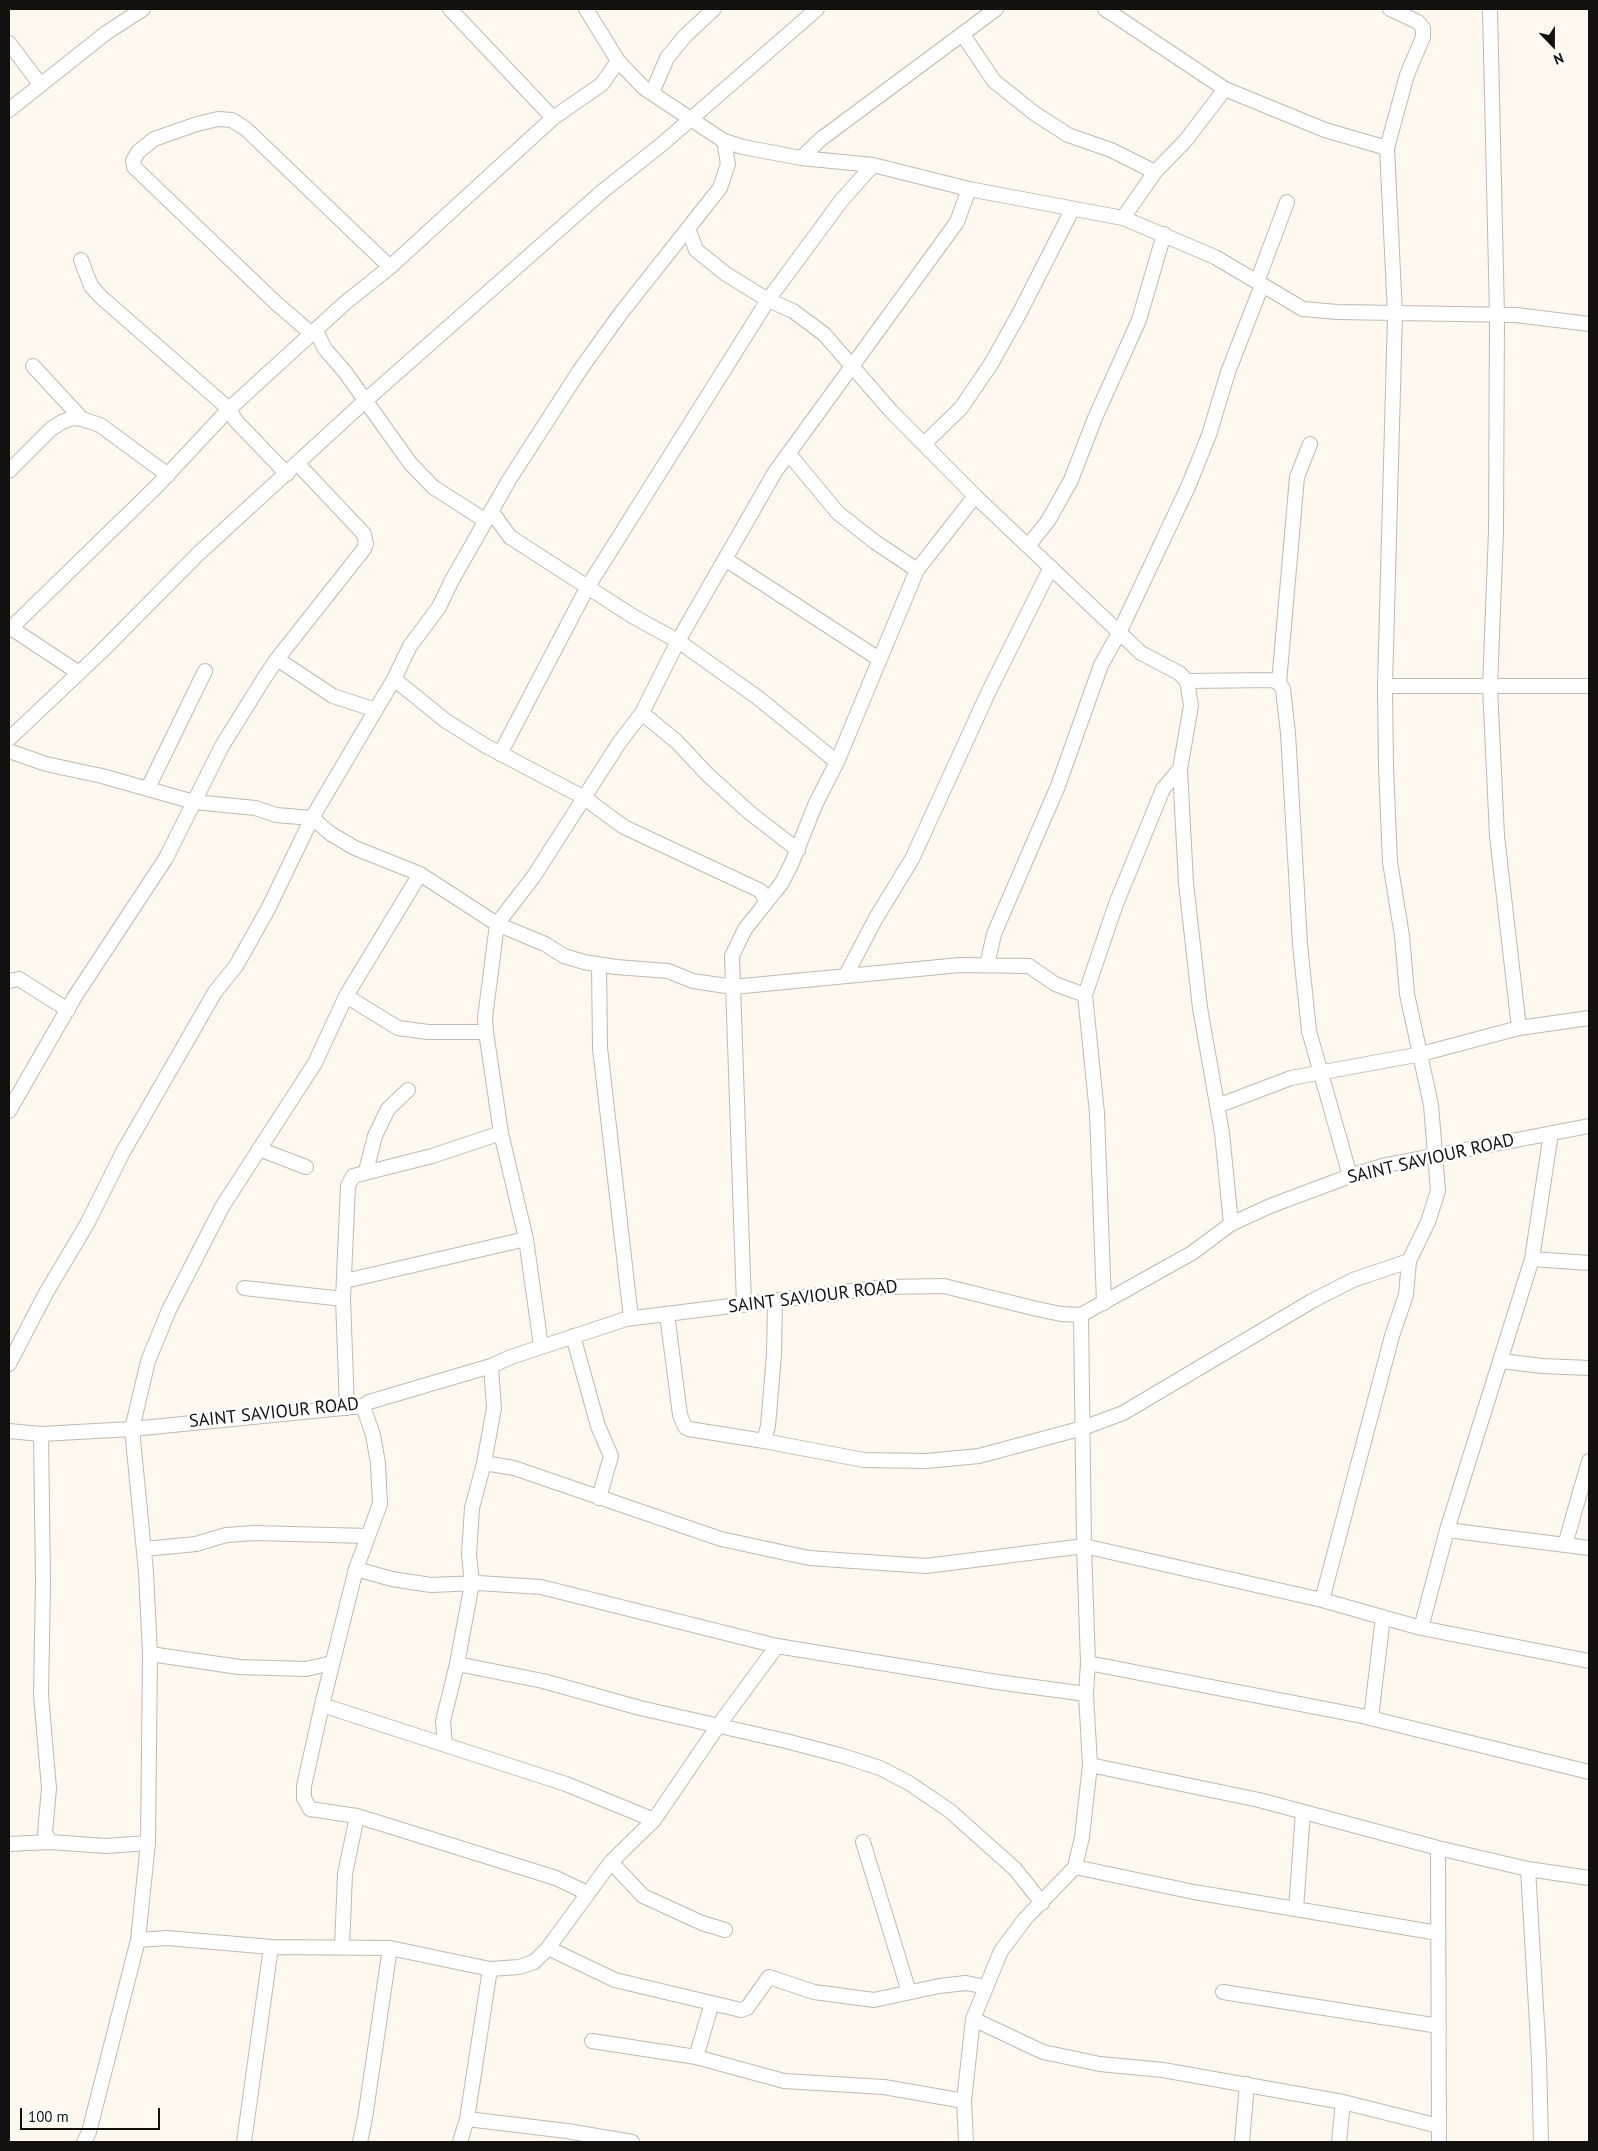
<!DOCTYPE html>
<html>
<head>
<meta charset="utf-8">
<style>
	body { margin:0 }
	#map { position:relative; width:1598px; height:2151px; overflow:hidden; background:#fff8ef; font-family:"PT Sans",sans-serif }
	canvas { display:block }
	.frame { position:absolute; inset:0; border:10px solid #13100d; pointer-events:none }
	.north { position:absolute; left:1528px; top:20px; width:50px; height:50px; -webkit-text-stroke:4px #fff; paint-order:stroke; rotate:158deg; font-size:14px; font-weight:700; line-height:20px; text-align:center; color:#13100d }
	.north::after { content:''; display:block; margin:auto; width:18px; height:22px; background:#13100d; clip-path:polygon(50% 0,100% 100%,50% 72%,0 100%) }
	.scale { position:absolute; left:20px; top:2108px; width:140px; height:22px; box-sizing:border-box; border:2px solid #13100d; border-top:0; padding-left:6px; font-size:15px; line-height:18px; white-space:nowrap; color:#13100d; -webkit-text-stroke:4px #fff; paint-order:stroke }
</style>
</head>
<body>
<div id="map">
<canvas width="1598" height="2151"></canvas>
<div class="frame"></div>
<div class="north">N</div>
<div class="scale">100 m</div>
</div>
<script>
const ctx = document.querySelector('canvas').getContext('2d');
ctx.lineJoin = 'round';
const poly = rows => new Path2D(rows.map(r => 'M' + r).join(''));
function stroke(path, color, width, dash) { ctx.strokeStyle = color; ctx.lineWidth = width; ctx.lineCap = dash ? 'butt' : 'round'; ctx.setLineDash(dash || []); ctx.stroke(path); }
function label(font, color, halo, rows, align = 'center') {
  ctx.font = font + ' "PT Sans",sans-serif'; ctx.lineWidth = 5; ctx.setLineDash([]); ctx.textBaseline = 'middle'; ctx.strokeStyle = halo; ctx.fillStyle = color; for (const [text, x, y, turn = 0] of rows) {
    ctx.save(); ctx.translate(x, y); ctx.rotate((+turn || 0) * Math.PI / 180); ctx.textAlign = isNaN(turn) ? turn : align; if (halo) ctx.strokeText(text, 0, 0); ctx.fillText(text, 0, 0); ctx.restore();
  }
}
const minor = poly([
	[450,9,553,118],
	[586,9,618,61,644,88,724,141,743,147,801,158,873,165,969,189,1123,218,1215,257,1303,309,1337,312,1516,315,1589,324],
	[1105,9,1225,89,1325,130,1387,148],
	[1390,9,1418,22,1423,28,1423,37,1407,75,1387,148,1395,314,1385,686,1589,686],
	[1490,9,1497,315,1496,531,1490,687,1497,836,1519,1028],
	[963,35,994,81,1034,113,1068,135,1111,150,1155,172],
	[9,43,40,84],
	[652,93,667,58,685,36,714,9],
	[9,110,106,33,143,9],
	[801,158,821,139,996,9],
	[1123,218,1155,172,1186,140,1225,89],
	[688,228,696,250,726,274,768,300,793,311,824,334,891,411,975,496,1141,653,1179,673,1187,681,1191,706,1180,769,1186,883,1200,1008,1222,1133,1231,1224],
	[81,260,91,286,101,297,229,409,236,421,287,474],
	[1257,282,1287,202],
	[316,331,325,349,345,372,410,463,433,487,486,521],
	[312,334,276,303,134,167,133,161,138,152,154,139,197,124,218,119,232,120,246,129,390,267],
	[33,366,82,419],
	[925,443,961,408,991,364,1019,314,1072,210],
	[1310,444,1297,477,1279,683,1283,689,1288,733,1300,944,1309,1031,1350,1176],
	[789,454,838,513,875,542,917,570],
	[9,471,51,429,62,422,72,418,82,419,100,425,168,475],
	[492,512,510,537,634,617,678,641,757,697,837,762],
	[1028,546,1048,521,1071,480,1095,418,1139,320,1164,234],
	[725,559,879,659],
	[11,628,79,673],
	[9,630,157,486,229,409,345,303,390,267,553,118,602,84,618,61],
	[277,659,333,696,376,710],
	[394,679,446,721,486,746,583,797,624,827,761,891,766,902],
	[1187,681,1273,680,1279,683],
	[642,713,677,742,708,775,750,813,798,850],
	[9,739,101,652,197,555,366,400,604,190,661,145,817,9],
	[9,751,46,764,102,776,194,802,255,808,276,815,312,818,331,834,355,848,420,874,497,924,545,944,564,956,584,962,616,967,668,971,693,981,733,987,960,965,1029,966,1055,984,1085,995],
	[500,754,587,588,768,300,841,201,873,165],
	[148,788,205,671],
	[599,965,600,1048,631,1318],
	[987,965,994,934,1058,786,1101,665,1119,633,1188,487,1209,435,1228,372,1262,285],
	[846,975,876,918,912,859,989,691,1051,567],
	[9,981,19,979,68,1010],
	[346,996,398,1028,428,1032,486,1032],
	[1217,1106,1291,1078,1421,1054,1519,1028,1589,1018],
	[9,1111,74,998,166,858,222,746,263,680,277,659,364,549,366,544,364,534,298,464],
	[259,1149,306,1167],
	[366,1171,375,1136,388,1109,408,1090],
	[1532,1259,1589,1263],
	[345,1281,526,1239],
	[244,1288,343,1299],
	[1104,1303,1097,1113,1085,995,1116,904,1163,789,1180,769],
	[744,1305,732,956,745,929,781,884,791,865,816,803,837,762,917,570,975,496],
	[667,1314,680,1415,685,1427,689,1429,764,1441,864,1460,926,1461,979,1456,1083,1428,1123,1413,1312,1301,1353,1280,1409,1261,1428,1222,1438,1191,1431,1105,1407,994,1402,936,1390,862,1386,767,1385,686],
	[573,1336,598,1426,611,1456,599,1498],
	[541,1346,526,1239,501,1133,486,1032,485,1018,497,924,534,876,619,743,642,713,678,641,775,472,957,222,969,189],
	[1501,1361,1542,1366,1589,1368],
	[9,1364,46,1293,87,1224,123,1152,215,992,236,966,268,909,312,818,394,679,410,646,439,607,452,580,509,480,580,370,621,313,720,188,728,164,724,141],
	[491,1366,494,1408,484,1463,514,1468,721,1539,809,1558,926,1566,1084,1546,1322,1600,1421,1628,1589,1661],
	[363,1406,373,1435,378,1463,380,1504,356,1569,322,1705,566,1784,654,1820],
	[347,1408,343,1299,348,1186,353,1176,432,1156,501,1133],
	[9,1431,41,1434,132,1429,363,1406,369,1402,491,1366,511,1357,626,1319,884,1287,944,1286,1037,1309,1061,1314,1081,1315,1192,1253,1231,1224,1270,1206,1350,1176,1386,1165,1589,1126],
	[41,1434,43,1582,41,1695,49,1788,45,1833,50,1842,106,1846,148,1843],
	[764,1441,768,1426,774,1355,775,1301],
	[1447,1530,1589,1548],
	[1565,1545,1589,1461],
	[144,1549,196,1544,226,1535,254,1533,368,1536],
	[356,1569,392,1579,431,1585,478,1583,541,1587,777,1646,997,1682,1086,1694],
	[1322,1600,1392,1336,1406,1295,1409,1261],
	[1421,1628,1447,1530,1532,1259,1551,1133],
	[150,1654,239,1667,306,1669,332,1663],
	[1088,1663,1362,1716,1589,1772],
	[457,1664,543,1681,640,1708,786,1741,843,1756,880,1768,909,1783,950,1811,1015,1869,1042,1903],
	[322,1705,304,1786,304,1798,310,1809,357,1816,556,1878,587,1893],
	[1371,1718,1383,1617],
	[445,1744,443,1721,457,1664,472,1583,469,1554,472,1508,484,1463],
	[1090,1765,1259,1800,1438,1848,1528,1869,1589,1878],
	[863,1842,909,1992],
	[9,1844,50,1842],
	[1438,1848,1439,2142],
	[611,1862,643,1896,702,1923,725,1930],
	[1075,1867,1194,1892,1438,1933],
	[1528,1869,1539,2059,1541,2142],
	[1296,1909,1303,1812],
	[138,1940,167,1938,271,1947,390,1948,490,1969,519,1967,534,1962,548,1948,611,1862,654,1820,718,1726,777,1646],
	[342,1947,345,1874,357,1816],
	[548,1948,615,1980,741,2010,747,2008,769,1977,814,1992,874,2000,939,1986,966,1983,986,1987],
	[1223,1992,1439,2026],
	[712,2003,696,2057,784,2081,884,2087,964,2101],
	[973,2019,1043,2052,1100,2064,1163,2070,1343,2102,1439,2126],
	[592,2041,696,2057],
	[467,2119,567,2131,632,2142],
	[84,2142,89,2132,138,1940,148,1843,150,1654,146,1572,132,1429,148,1361,169,1310,222,1207,315,1063,346,996,420,874],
	[244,2142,271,1947],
	[360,2142,365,2118,390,1948],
	[460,2142,467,2119,490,1969],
	[966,2142,964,2101,973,2019,1001,1951,1025,1919,1075,1867,1082,1837,1090,1765,1086,1694,1088,1663,1084,1546,1081,1315],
	[1242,2142,1247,2084],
	[1339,2142,1343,2102]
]);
stroke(minor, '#c0b9b1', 16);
stroke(minor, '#fff', 14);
label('18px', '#13100d', '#fff', [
	["SAINT SAVIOUR ROAD",1431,1159,-13],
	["SAINT SAVIOUR ROAD",813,1297,-7],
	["SAINT SAVIOUR ROAD",274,1413,-6]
]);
</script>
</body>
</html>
